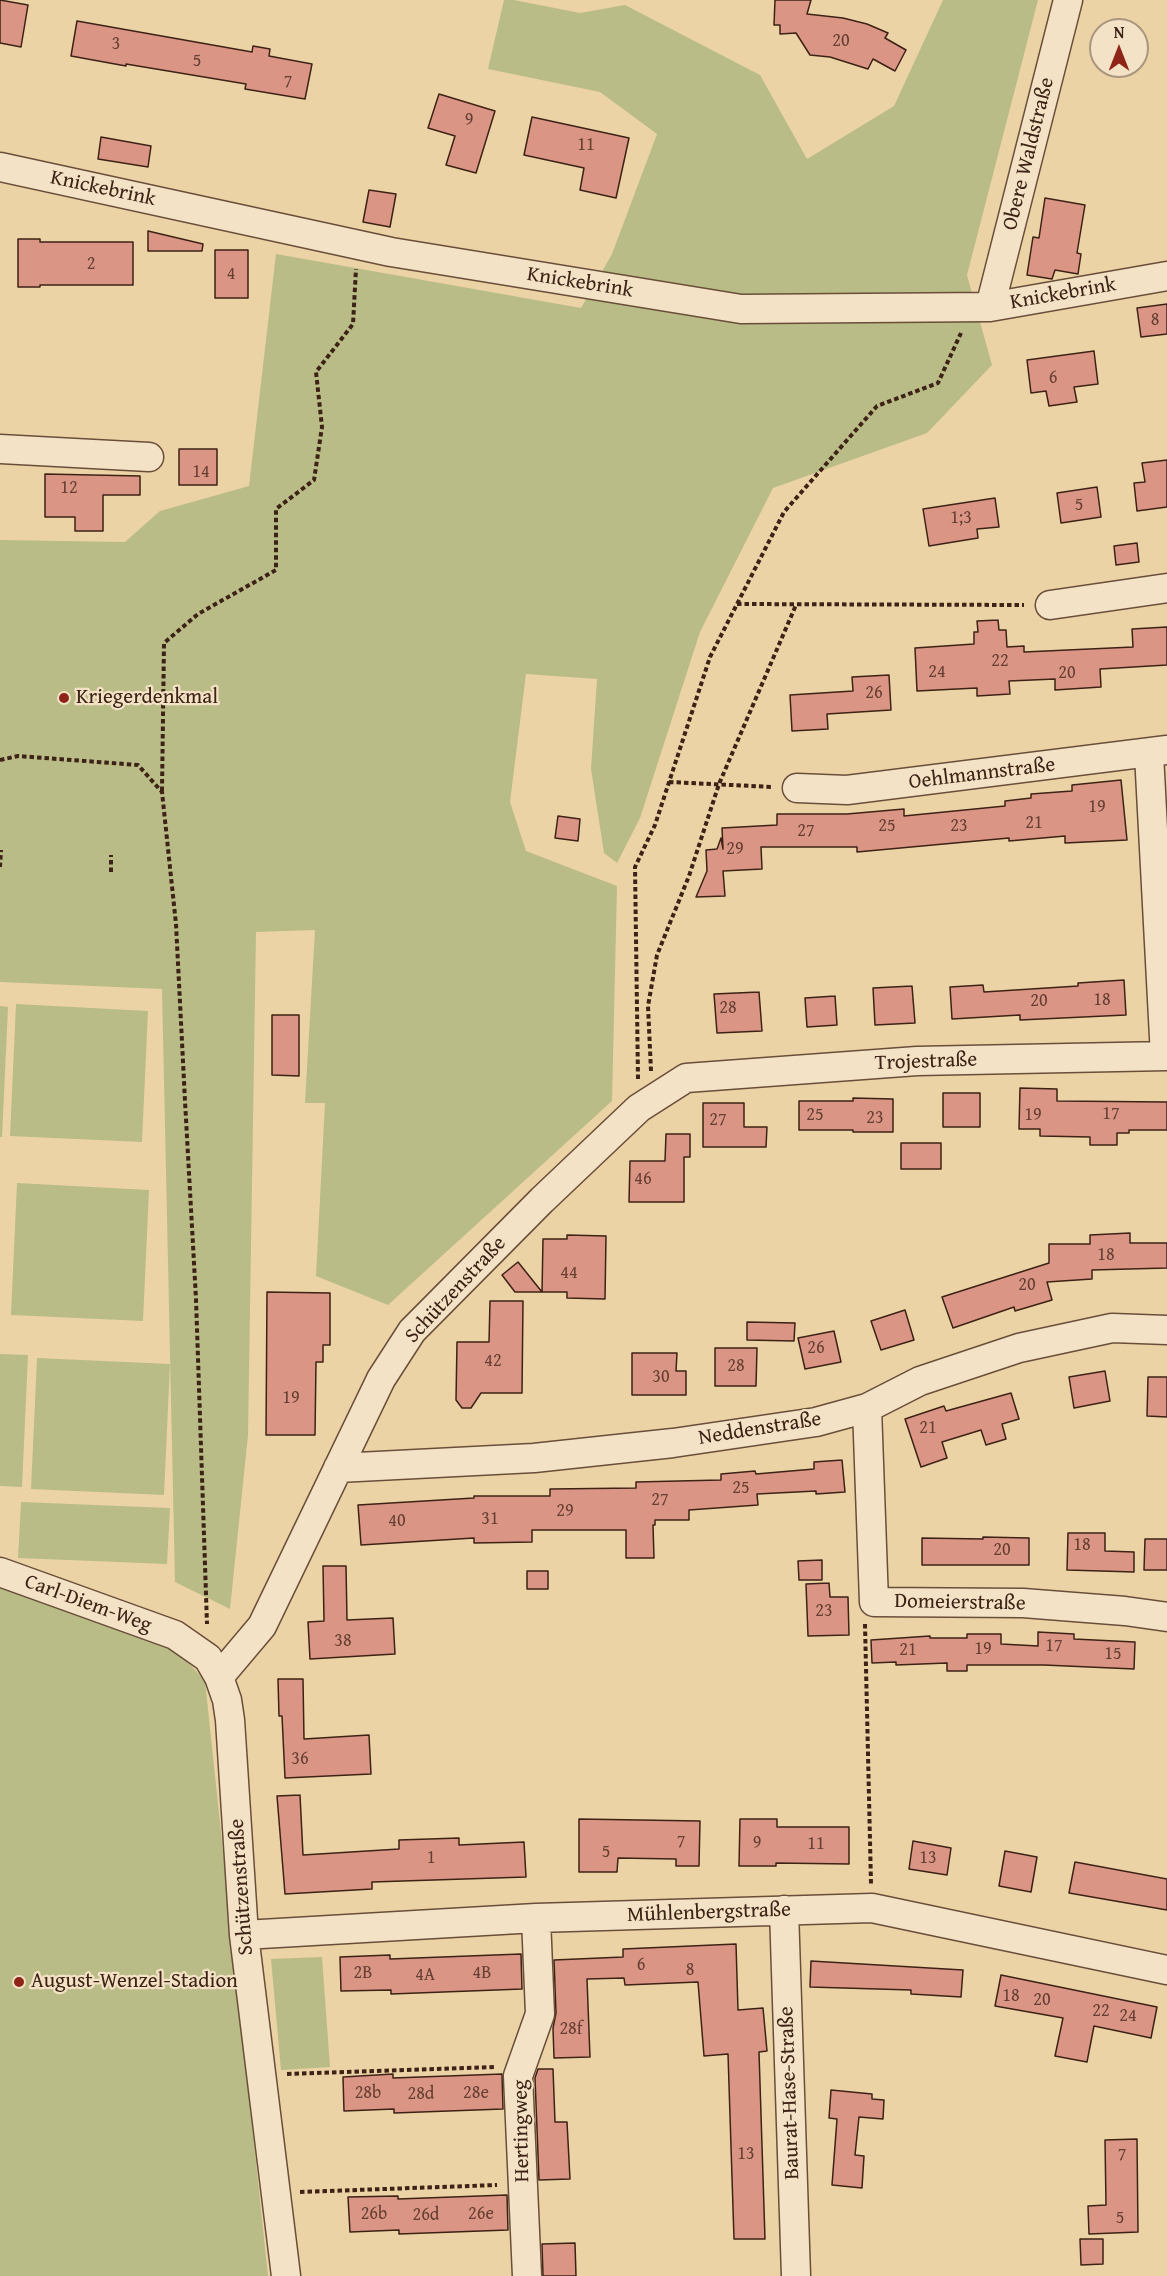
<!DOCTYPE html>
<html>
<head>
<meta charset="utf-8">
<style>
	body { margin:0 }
	#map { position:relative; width:1167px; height:2276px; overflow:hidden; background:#ecd3a6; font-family:"Gentium Book Plus",serif }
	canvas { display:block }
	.north { position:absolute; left:1089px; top:18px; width:60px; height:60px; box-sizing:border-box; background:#f3e2c5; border:2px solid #aa957f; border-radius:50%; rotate:0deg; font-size:16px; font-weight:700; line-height:24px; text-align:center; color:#3d2216 }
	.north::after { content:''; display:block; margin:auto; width:21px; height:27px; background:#8f2418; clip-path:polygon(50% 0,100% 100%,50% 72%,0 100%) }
</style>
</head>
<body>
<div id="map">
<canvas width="1167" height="2276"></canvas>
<div class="north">N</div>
</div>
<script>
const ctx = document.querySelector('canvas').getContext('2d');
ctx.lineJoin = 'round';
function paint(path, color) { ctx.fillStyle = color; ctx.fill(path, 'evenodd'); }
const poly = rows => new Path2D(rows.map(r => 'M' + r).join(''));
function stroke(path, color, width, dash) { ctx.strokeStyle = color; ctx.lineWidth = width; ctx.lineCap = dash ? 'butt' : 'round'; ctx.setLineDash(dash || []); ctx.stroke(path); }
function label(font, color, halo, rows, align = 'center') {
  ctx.font = font + ' "Gentium Book Plus",serif'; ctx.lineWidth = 4.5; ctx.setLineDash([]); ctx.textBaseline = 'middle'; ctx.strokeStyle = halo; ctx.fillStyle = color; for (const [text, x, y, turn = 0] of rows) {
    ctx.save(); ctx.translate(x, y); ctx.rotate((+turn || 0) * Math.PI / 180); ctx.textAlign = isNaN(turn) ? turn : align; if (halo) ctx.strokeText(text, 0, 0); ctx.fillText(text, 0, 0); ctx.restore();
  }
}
paint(poly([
	[504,0,514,0,580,13,625,5,760,75,807,159,894,106,943,0,1038,0,967,275,992,365,927,433,773,488,700,632,640,818,617,863,604,853,591,769,597,679,526,674,510,802,526,851,617,886,612,1101,388,1305,316,1276,325,1103,305,1103,315,930,256,932,248,1435,230,1609,175,1582,162,989,0,982,0,540,125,542,160,511,249,486,276,254,581,308,612,254,657,134,600,92,488,69],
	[16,1004,148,1011,142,1142,10,1136],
	[0,1006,8,1007,2,1137,0,1137],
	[17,1183,149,1190,143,1321,11,1315],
	[0,1354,28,1355,22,1487,0,1486],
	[37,1358,170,1364,164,1495,31,1489],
	[21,1502,170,1508,167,1564,18,1558],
	[0,1584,177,1650,205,1681,268,2276,0,2276],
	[322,1957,330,2067,281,2070,271,1959]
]), '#b9bc86');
const building = poly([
	[0,0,28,5,21,47,0,43,0,0],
	[775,0,811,0,807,14,843,18,867,24,888,33,885,38,906,50,895,71,873,59,868,69,830,57,810,55,796,33,780,34,780,25,774,25,775,0],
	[77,21,252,52,253,46,270,49,269,56,312,64,305,99,245,89,246,84,126,64,126,66,71,56,77,21],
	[439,94,495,111,476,173,446,165,455,136,428,128,439,94],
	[532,117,629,138,616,198,580,190,584,168,524,155,532,117],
	[101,137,151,146,148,167,98,159,101,137],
	[369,190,396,194,390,227,363,222,369,190],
	[1045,198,1085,205,1077,253,1081,254,1078,274,1055,270,1052,279,1027,275,1033,237,1039,238,1045,198],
	[148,231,203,244,202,251,148,251,148,231],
	[18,239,40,239,40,242,133,242,133,285,40,285,40,287,18,287,18,239],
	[215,250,248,250,248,298,215,298,215,250],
	[1167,304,1167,334,1141,337,1137,308,1167,304],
	[1094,351,1098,384,1074,387,1077,402,1049,406,1046,391,1031,393,1027,360,1094,351],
	[179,449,217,449,217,485,179,485,179,449],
	[1167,460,1167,507,1137,511,1134,483,1145,482,1142,463,1167,460],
	[45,474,140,476,140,495,103,495,103,531,75,531,75,517,45,517,45,474],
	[1097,487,1101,517,1061,523,1057,493,1097,487],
	[995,498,999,527,977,529,978,538,929,546,923,509,995,498],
	[1137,543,1139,562,1116,565,1114,546,1137,543],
	[998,620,999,630,1006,630,1007,647,1024,646,1024,652,1133,647,1132,629,1167,627,1167,665,1100,669,1101,687,1055,690,1055,679,1009,681,1010,694,977,696,977,688,917,691,915,648,974,644,974,632,978,632,977,621,998,620],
	[889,675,891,710,827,714,828,729,792,731,790,695,853,691,852,677,889,675],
	[1121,780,1127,840,1065,843,1065,836,1009,841,1009,838,857,852,857,847,761,847,762,869,723,871,725,896,696,897,707,871,706,850,717,849,721,838,723,849,722,828,777,825,777,814,847,814,904,809,904,816,1005,806,1005,801,1031,798,1031,794,1072,791,1072,785,1121,780],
	[558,816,580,819,578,841,555,838,558,816],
	[1124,980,1126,1015,1020,1020,1020,1015,952,1019,950,987,983,985,984,992,1078,986,1078,983,1124,980],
	[912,986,915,1023,875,1025,873,988,912,986],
	[759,992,762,1031,717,1033,714,994,759,992],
	[835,996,837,1025,807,1027,805,998,835,996],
	[272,1015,299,1015,299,1076,272,1075,272,1015],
	[1020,1088,1057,1089,1057,1101,1167,1102,1167,1130,1129,1130,1129,1133,1117,1133,1117,1145,1090,1145,1090,1137,1040,1136,1040,1129,1019,1129,1020,1088],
	[943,1093,980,1093,980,1127,943,1127,943,1093],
	[853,1098,893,1099,893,1132,853,1132,853,1130,799,1130,799,1101,853,1101,853,1098],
	[703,1103,744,1103,744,1127,767,1127,766,1147,703,1147,703,1103],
	[666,1134,690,1134,690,1157,684,1157,684,1202,629,1202,630,1161,665,1161,666,1134],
	[901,1143,941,1143,941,1169,901,1169,901,1143],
	[1130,1233,1130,1243,1167,1243,1167,1268,1092,1270,1092,1279,1047,1282,1052,1300,1015,1311,1014,1307,953,1328,942,1297,1049,1263,1049,1244,1090,1244,1090,1235,1130,1233],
	[567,1235,606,1236,605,1299,567,1298,567,1292,515,1292,502,1275,518,1262,542,1292,543,1239,567,1239,567,1235],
	[267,1292,330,1293,330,1345,323,1345,323,1362,316,1362,315,1435,266,1435,267,1292],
	[490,1301,523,1301,522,1393,481,1393,471,1408,462,1408,456,1400,457,1342,489,1342,490,1301],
	[905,1310,914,1340,881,1350,871,1321,905,1310],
	[747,1322,795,1323,794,1341,747,1340,747,1322],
	[834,1331,841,1362,805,1369,798,1338,834,1331],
	[715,1348,757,1348,756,1386,715,1386,715,1348],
	[632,1353,677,1353,676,1371,686,1371,686,1395,632,1395,632,1353],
	[1105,1371,1110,1401,1074,1408,1069,1377,1105,1371],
	[1148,1377,1167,1377,1167,1417,1147,1416,1148,1377],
	[1011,1393,1019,1419,1002,1424,1006,1439,986,1445,981,1430,942,1442,947,1458,921,1467,905,1419,944,1406,946,1411,1011,1393],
	[842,1460,845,1492,816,1494,816,1491,757,1494,758,1505,689,1510,689,1520,655,1520,655,1525,653,1525,654,1558,626,1558,626,1530,532,1530,532,1542,474,1543,474,1538,361,1545,358,1505,474,1498,474,1496,550,1496,550,1489,636,1488,636,1482,721,1480,721,1474,755,1471,756,1474,814,1469,814,1462,842,1460],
	[1068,1533,1105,1533,1105,1551,1134,1552,1134,1572,1067,1570,1068,1533],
	[983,1537,1029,1538,1029,1565,922,1565,922,1538,983,1539,983,1537],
	[1145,1539,1167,1539,1167,1570,1144,1570,1145,1539],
	[822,1560,822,1580,799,1580,798,1561,822,1560],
	[323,1566,346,1566,347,1620,393,1618,395,1654,310,1659,308,1622,324,1621,323,1566],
	[527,1571,548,1571,548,1589,527,1589,527,1571],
	[829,1583,830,1597,848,1597,849,1635,808,1636,806,1584,829,1583],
	[1038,1632,1074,1634,1074,1639,1135,1642,1134,1669,1044,1665,967,1665,967,1671,947,1671,947,1663,896,1665,896,1662,872,1663,871,1640,930,1636,930,1638,967,1638,967,1634,1001,1634,1001,1644,1038,1646,1038,1632],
	[278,1679,303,1679,304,1739,369,1735,371,1774,285,1778,282,1716,279,1716,278,1679],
	[300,1795,303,1855,399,1849,399,1840,459,1838,459,1845,524,1842,526,1877,372,1882,372,1889,285,1894,277,1796,300,1795],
	[579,1819,700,1821,699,1866,676,1866,676,1859,618,1858,617,1872,579,1872,579,1819],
	[740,1819,777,1819,777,1827,849,1827,849,1864,776,1863,776,1866,739,1866,740,1819],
	[913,1841,951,1848,947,1875,909,1869,913,1841],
	[1005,1851,1037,1857,1031,1892,999,1886,1005,1851],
	[1075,1862,1167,1879,1167,1910,1069,1893,1075,1862],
	[736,1944,738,2010,763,2008,767,2051,759,2052,765,2239,734,2239,728,2054,704,2056,698,1982,625,1985,624,1978,587,1979,590,2057,554,2058,553,2028,556,2013,554,1960,623,1957,623,1949,736,1944],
	[521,1954,522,1989,391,1994,391,1990,341,1991,340,1957,390,1955,390,1959,521,1954],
	[811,1961,963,1970,961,1997,911,1994,911,1990,810,1987,811,1961],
	[1001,1975,1157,2007,1151,2038,1094,2026,1087,2062,1055,2056,1063,2018,995,2006,1001,1975],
	[538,2069,553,2069,555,2122,567,2122,570,2179,539,2180,535,2078,538,2069],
	[393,2074,393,2078,502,2074,503,2109,394,2113,394,2109,344,2111,343,2077,393,2074],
	[831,2090,872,2094,872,2099,884,2100,883,2119,859,2117,855,2155,864,2156,862,2188,832,2185,837,2119,829,2118,831,2090],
	[1137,2139,1138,2232,1089,2234,1088,2206,1106,2205,1105,2140,1137,2139],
	[507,2195,508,2230,399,2234,399,2230,350,2232,348,2197,398,2196,398,2199,507,2195],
	[1080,2239,1103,2239,1103,2264,1081,2265,1080,2239],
	[575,2243,576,2276,543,2276,542,2244,575,2243]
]);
paint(building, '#db9585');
stroke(building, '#3d2216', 1.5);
const minor = poly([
	[0,167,391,252,741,309,990,307,1167,276],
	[990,307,1068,0],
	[0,449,149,457],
	[1050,605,1167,588],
	[1149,754,1165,1056],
	[797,788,847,790,1167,750],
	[867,1408,874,1602,1023,1603,1125,1611,1167,1617],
	[338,1468,534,1458,673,1443,816,1422,867,1408,920,1381,1019,1348,1112,1328,1167,1330],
	[0,1572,175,1635,208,1658,219,1677,227,1700,230,1720,244,1935,286,2276],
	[219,1677,262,1626,381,1379,412,1331,542,1200,639,1108,686,1078,917,1061,1167,1056],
	[784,1910,796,2276],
	[244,1935,536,1918,872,1908,1167,1970],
	[527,2276,518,2076,540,2014,536,1918]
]);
stroke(minor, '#694e3a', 31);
stroke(poly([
	[737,604,1024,605],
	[0,760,18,756,138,765,162,792,176,924,185,1101,196,1299,207,1624],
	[669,782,773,787],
	[162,791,164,643,198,614,276,570,276,509,314,480,322,427,316,372,353,324,356,269],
	[0,867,1,850],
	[111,872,111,855],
	[651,1071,648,1006,657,955,689,876,719,784,796,605],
	[638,1079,635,867,655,825,710,657,784,512,877,406,938,383,961,333],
	[865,1624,871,1884],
	[287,2074,496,2067],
	[300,2192,497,2185]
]), '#3d2216', 4, [4.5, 3]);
stroke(minor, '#f3e2c5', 28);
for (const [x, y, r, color] of [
	[64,698,6,"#8f2418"],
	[19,1982,6,"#8f2418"]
]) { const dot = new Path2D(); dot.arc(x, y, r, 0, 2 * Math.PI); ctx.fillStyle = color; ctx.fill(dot); stroke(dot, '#f3e2c5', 2); }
label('18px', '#643f32', null, [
	["20",841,41],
	["3",116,44],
	["5",197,61],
	["7",288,82],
	["9",469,120],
	["11",586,145],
	["2",91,264],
	["4",231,274],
	["8",1155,320],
	["6",1053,378],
	["14",201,472],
	["12",69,488],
	["5",1079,505],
	["1;3",961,518],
	["22",1000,661],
	["24",937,672],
	["20",1067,673],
	["26",874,693],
	["19",1097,807],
	["21",1034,823],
	["25",887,826],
	["23",959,826],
	["27",806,831],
	["29",735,849],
	["18",1102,1000],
	["20",1039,1001],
	["28",728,1008],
	["17",1111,1114],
	["25",815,1115],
	["19",1033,1115],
	["23",875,1118],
	["27",718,1120],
	["46",643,1179],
	["18",1106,1255],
	["44",569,1273],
	["20",1027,1285],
	["26",816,1348],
	["42",493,1361],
	["28",736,1366],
	["30",661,1377],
	["19",291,1398],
	["21",928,1428],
	["25",741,1488],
	["27",660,1500],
	["29",565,1511],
	["31",490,1519],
	["40",397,1521],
	["18",1082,1545],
	["20",1002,1550],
	["23",824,1611],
	["38",343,1641],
	["17",1054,1646],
	["19",983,1649],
	["21",908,1650],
	["15",1113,1654],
	["36",300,1759],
	["7",681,1842],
	["9",757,1843],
	["11",816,1844],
	["5",606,1852],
	["1",431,1858],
	["13",928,1858],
	["6",641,1965],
	["8",690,1970],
	["2B",363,1973],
	["4B",482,1973],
	["4A",425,1975],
	["18",1011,1996],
	["20",1042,2000],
	["22",1101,2011],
	["24",1128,2016],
	["28f",571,2029],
	["28b",368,2093],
	["28e",476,2093],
	["28d",421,2094],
	["13",746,2154],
	["7",1122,2155],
	["26b",374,2214],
	["26e",481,2214],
	["26d",426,2215],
	["5",1120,2218]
]);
label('21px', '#3d2216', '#f3e2c5', [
	["Obere Waldstraße",1029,154,-76],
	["Knickebrink",103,189,12],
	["Knickebrink",580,283,9],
	["Knickebrink",1063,294,-10],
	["Oehlmannstraße",982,774,-7],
	["Trojestraße",926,1062,-2],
	["Schützenstraße",456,1290,-47],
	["Neddenstraße",760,1429,-9],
	["Domeierstraße",960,1603,1],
	["Carl-Diem-Weg",88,1604,20],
	["Schützenstraße",242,1887,-94],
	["Mühlenbergstraße",709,1913,-2],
	["Baurat-Hase-Straße",790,2093,-92],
	["Hertingweg",522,2131,-91]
]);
label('21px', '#3d2216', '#f3e2c5', [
	["Kriegerdenkmal",76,698],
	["August-Wenzel-Stadion",31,1982]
], 'left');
</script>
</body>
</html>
